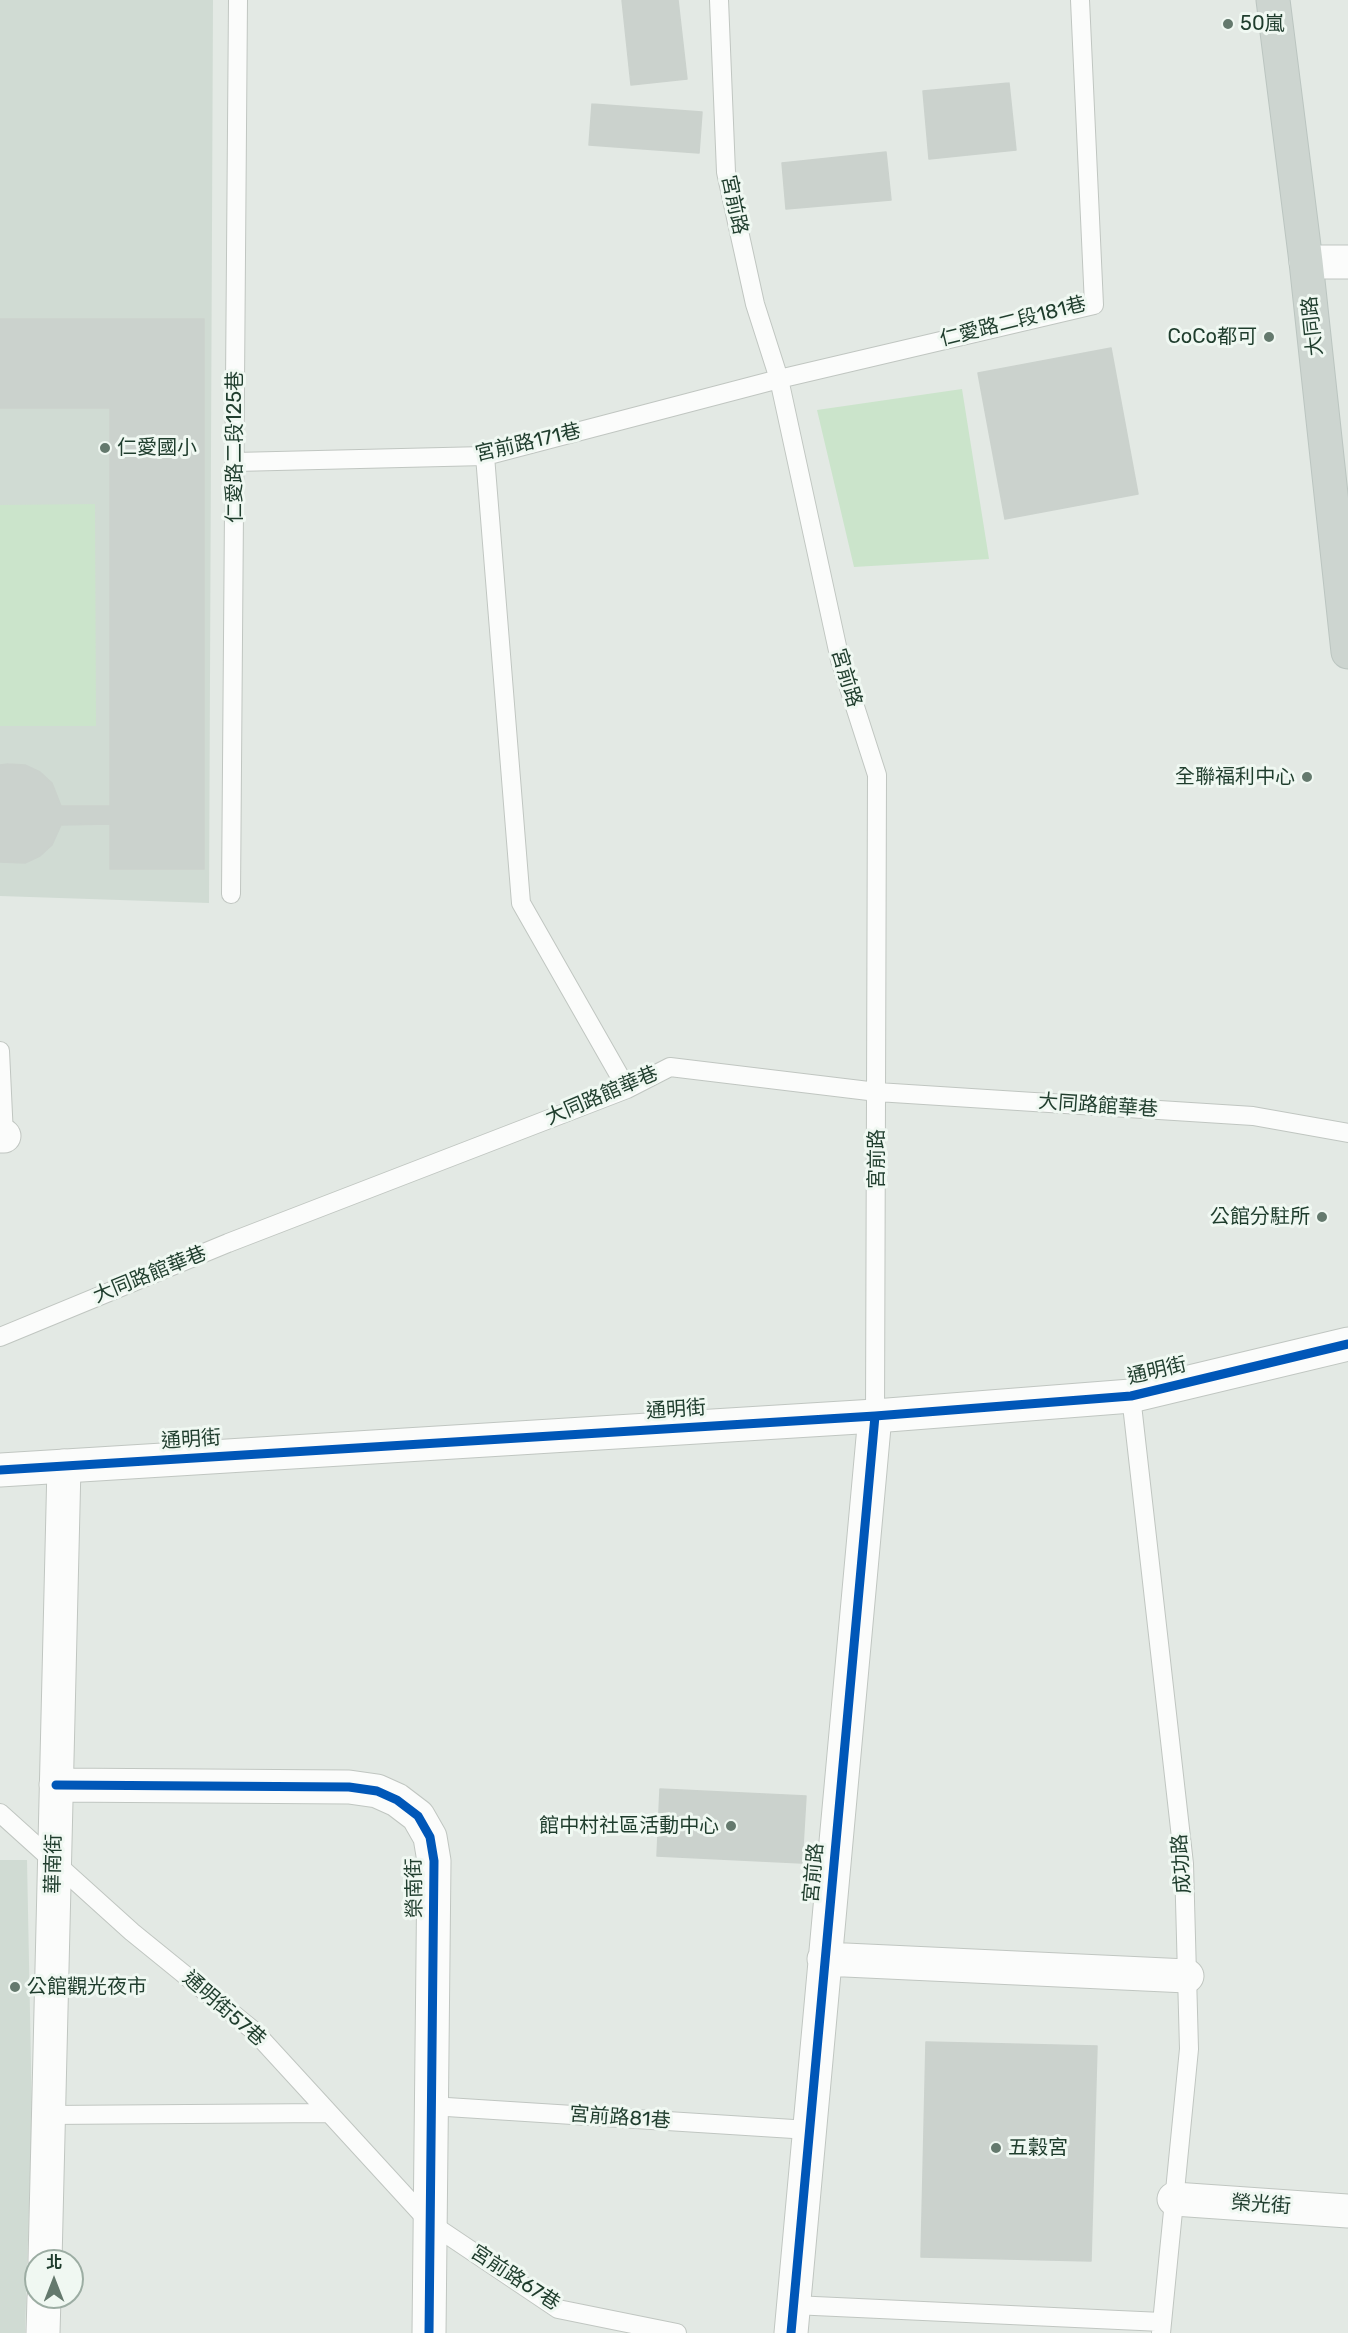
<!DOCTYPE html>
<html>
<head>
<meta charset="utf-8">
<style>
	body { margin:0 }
	#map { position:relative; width:1348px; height:2333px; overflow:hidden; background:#e3e9e4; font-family:Rubik,"Noto Sans TC",sans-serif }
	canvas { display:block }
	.north { position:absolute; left:24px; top:2249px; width:60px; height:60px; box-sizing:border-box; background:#f0f8f2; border:2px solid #9cada3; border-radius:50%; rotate:0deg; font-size:16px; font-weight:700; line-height:24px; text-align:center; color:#1f3d2d }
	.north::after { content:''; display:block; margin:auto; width:21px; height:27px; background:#64796d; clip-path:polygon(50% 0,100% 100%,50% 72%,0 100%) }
</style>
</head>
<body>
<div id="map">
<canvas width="1348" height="2333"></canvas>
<div class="north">北</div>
</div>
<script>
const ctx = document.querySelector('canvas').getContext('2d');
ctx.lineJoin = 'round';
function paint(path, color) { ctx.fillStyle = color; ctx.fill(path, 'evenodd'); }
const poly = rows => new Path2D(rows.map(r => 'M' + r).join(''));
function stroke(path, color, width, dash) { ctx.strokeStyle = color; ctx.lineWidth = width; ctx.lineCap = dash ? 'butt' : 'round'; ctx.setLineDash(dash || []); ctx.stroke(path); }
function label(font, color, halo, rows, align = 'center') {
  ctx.font = font + ' Rubik,"Noto Sans TC",sans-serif'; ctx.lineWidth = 6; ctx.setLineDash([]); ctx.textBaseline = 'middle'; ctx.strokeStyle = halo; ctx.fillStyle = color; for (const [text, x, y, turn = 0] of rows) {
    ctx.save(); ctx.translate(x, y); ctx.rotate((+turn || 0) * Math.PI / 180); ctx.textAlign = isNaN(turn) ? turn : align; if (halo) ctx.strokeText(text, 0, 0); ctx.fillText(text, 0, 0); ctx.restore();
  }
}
paint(poly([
	[0,0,213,0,209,903,0,896],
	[0,1860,27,1860,32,2115,25,2333,0,2333]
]), '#d0dbd3');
paint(poly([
	[962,389,989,559,854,567,817,410],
	[95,504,96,726,0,726,0,505]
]), '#cbe4cb');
const building = poly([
	[622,0,678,0,687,79,631,85,622,0],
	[1009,83,1016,150,929,159,923,91,1009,83],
	[592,104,702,112,699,153,589,145,592,104],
	[886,152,891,200,786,209,782,163,886,152],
	[0,319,204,319,204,408,0,408,0,319],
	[1111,348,1138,494,1005,519,978,373,1111,348],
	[110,408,204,408,204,869,110,869,110,408],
	[8,764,25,765,40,772,52,783,61,806,110,806,110,824,61,825,52,845,40,856,25,863,0,862,0,765,8,764],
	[660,1789,806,1796,802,1863,657,1856,660,1789],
	[926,2042,1097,2046,1091,2261,921,2257,926,2042]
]);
paint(building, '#cbd2cd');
stroke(building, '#cbd2cd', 1.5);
const service = poly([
	[719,0,726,172,755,304,779,379,840,660,877,775,875,1416],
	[485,456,521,903,627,1089],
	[235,462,485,456,779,379,1094,305,1080,0],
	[231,894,238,0],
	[0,1051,4,1136],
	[0,1337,228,1243,627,1089,670,1067,877,1092,1253,1116,1348,1133],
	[1131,1396,1184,1864,1189,2049,1161,2333],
	[0,1813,132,1932,254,2031,430,2223,558,2309,677,2333],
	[431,2106,809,2130],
	[48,2115,329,2113],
	[793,2305,1162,2322]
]);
const minor = poly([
	[0,1136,4,1136],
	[56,1785,349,1787,377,1791,397,1800,418,1816,430,1837,434,1861,429,2333],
	[824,1959,1187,1976],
	[1174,2199,1348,2211],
	[45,2261,64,1466],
	[43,2333,44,2297],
	[791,2333,875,1416]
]);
const tertiary = poly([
	[1306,262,1348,262],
	[0,1470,875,1416,1131,1396,1348,1344]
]);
const primary = poly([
	[1273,0,1306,262,1348,652]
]);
stroke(service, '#c0c6c1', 20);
stroke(minor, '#c0c6c1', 35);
stroke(tertiary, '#c0c6c1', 35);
stroke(primary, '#bbc5c0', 35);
stroke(service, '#fbfcfb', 18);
stroke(minor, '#fbfcfb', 33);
stroke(tertiary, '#fbfcfb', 33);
stroke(primary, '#cdd5d0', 33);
stroke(poly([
	[0,1470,875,1416,1131,1396,1348,1344],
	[56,1785,349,1787,377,1791,397,1800,418,1816,430,1837,434,1861,429,2333],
	[791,2333,875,1416]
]), '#0057b8', 9);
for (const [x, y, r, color] of [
	[1228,24,6,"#64796d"],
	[1269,337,6,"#64796d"],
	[105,448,6,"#64796d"],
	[1307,777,6,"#64796d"],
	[1322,1217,6,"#64796d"],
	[731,1826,6,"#64796d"],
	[15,1987,6,"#64796d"],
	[996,2148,6,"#64796d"]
]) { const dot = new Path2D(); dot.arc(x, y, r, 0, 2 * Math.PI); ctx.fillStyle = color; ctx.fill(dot); stroke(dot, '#f0f8f2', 2); }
label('20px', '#1f3d2d', '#f0f8f2', [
	["50嵐",1240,24],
	["CoCo都可",1257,337,"right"],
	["仁愛國小",117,448],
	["全聯福利中心",1295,777,"right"],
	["公館分駐所",1310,1217,"right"],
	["館中村社區活動中心",719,1826,"right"],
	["公館觀光夜市",27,1987],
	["五穀宮",1008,2148]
], 'left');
label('20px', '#1f3d2d', '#f0f8f2', [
	["宮前路",734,205,78],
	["仁愛路二段181巷",1013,322,-14],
	["大同路",1313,326,-96],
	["宮前路171巷",528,443,-13],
	["仁愛路二段125巷",235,447,-90],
	["宮前路",846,678,73],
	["大同路館華巷",602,1096,-23],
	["大同路館華巷",1098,1106,4],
	["宮前路",877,1159,-90],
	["大同路館華巷",150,1275,-22],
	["通明街",1157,1371,-13],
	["通明街",676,1410,-4],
	["通明街",191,1440,-4],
	["華南街",54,1864,-89],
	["成功路",1182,1864,-94],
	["宮前路",814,1873,-85],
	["榮南街",415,1888,-91],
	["通明街57巷",224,2009,41],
	["宮前路81巷",620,2118,4],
	["榮光街",1261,2205,4],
	["宮前路67巷",515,2278,33]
]);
</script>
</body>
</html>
